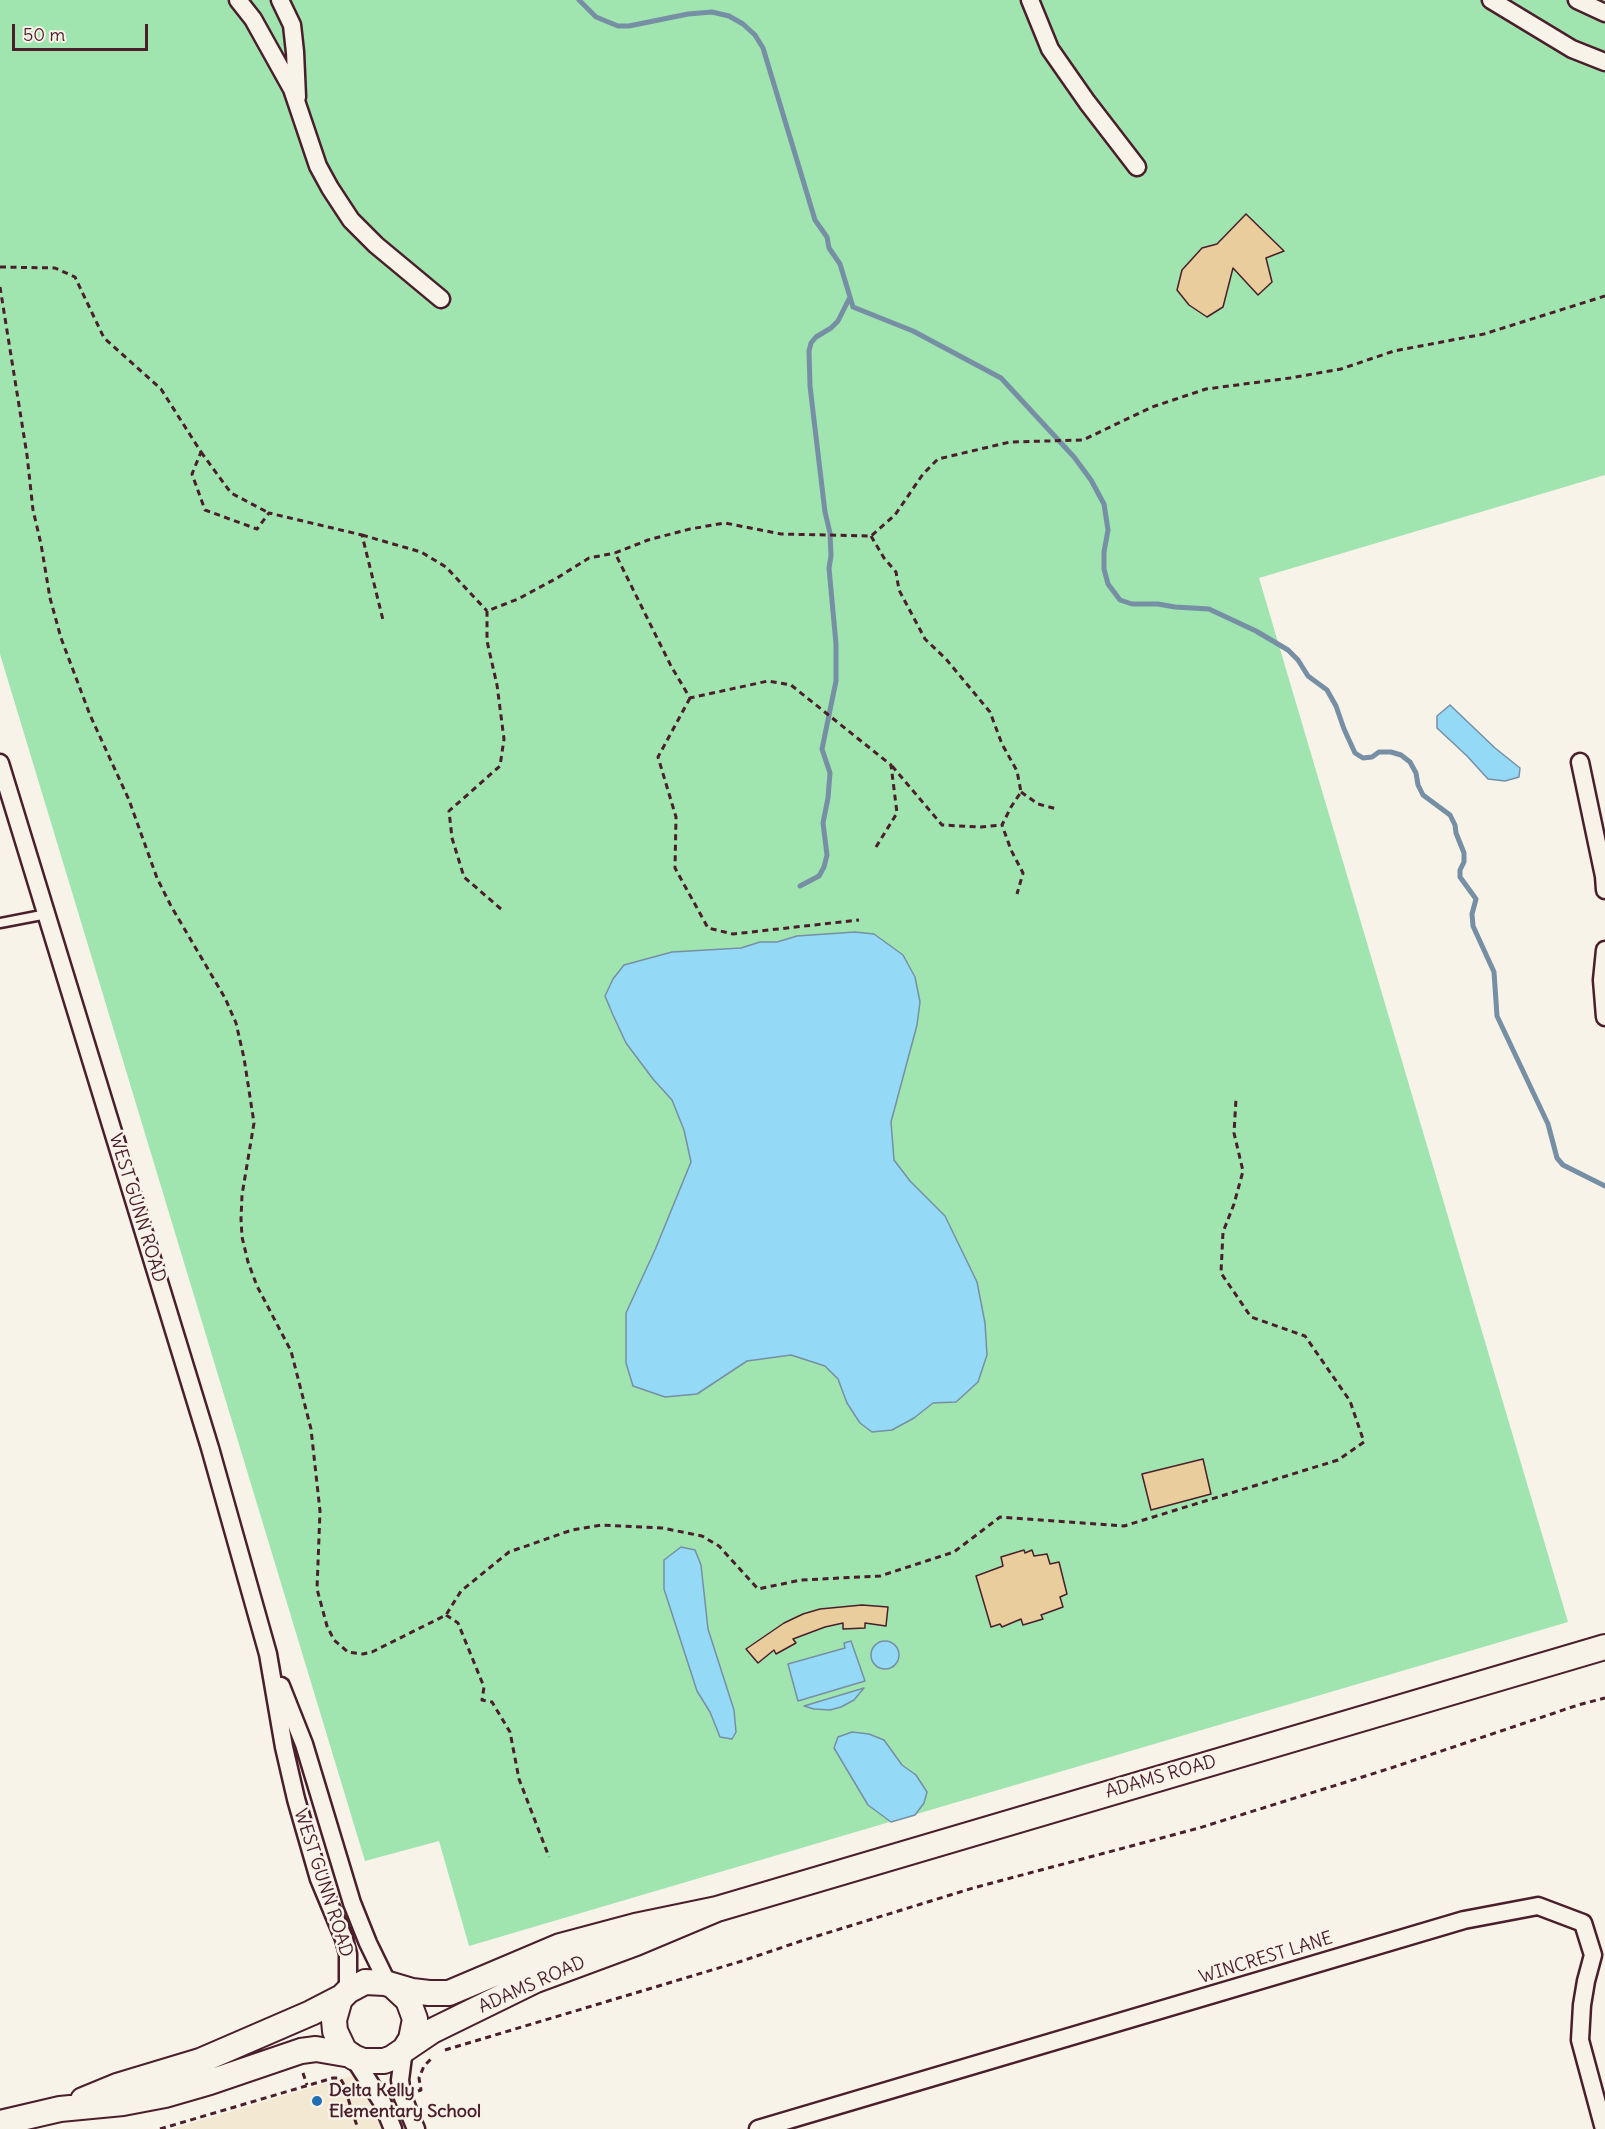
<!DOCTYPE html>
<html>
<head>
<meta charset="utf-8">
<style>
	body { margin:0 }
	#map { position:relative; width:1605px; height:2129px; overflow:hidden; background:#f7f3e8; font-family:Delius,sans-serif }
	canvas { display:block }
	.scale { position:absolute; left:12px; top:24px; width:136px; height:27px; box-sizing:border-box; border:3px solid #4a1f2b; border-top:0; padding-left:8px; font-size:18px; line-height:21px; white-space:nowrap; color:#4a1f2b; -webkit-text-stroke:4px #f7f3e8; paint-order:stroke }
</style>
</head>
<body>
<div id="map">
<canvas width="1605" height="2129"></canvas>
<div class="scale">50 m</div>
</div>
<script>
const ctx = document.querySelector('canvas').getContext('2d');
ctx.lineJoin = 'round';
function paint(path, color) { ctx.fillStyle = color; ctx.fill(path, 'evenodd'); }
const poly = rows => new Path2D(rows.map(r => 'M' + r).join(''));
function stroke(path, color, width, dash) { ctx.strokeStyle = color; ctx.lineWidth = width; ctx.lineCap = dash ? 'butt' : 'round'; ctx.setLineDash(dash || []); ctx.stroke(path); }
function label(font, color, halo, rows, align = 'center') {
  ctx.font = font + ' Delius,sans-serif'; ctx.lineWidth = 5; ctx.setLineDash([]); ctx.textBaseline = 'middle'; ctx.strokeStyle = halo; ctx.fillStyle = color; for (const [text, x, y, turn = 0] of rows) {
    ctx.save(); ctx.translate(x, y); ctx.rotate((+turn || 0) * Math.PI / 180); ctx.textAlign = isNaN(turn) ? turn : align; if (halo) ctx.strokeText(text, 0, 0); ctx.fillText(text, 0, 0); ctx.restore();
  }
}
paint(poly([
	[356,2074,382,2129,172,2129]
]), '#f3e8d2');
paint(poly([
	[0,0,1605,0,1605,475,1259,578,1568,1622,469,1946,439,1841,365,1861,0,654]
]), '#a0e4af');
const water = poly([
	[1450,705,1495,748,1520,768,1519,777,1505,781,1488,779,1467,756,1437,728,1437,716,1450,705],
	[855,932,874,934,903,955,915,977,920,1002,917,1025,891,1122,894,1160,910,1181,945,1216,977,1282,985,1323,987,1355,978,1382,956,1402,933,1403,914,1418,892,1430,872,1432,860,1423,847,1403,838,1379,825,1366,791,1355,747,1361,697,1394,665,1397,633,1386,626,1363,626,1313,655,1250,691,1162,684,1130,672,1100,653,1079,626,1043,613,1015,605,996,613,979,624,965,672,952,741,948,760,942,777,942,797,936,855,932],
	[681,1547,695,1550,701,1565,708,1629,734,1710,736,1732,732,1739,720,1737,710,1712,697,1691,664,1589,664,1560,681,1547],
	'871 1655a14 14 0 1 1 28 0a14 14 0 1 1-28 0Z',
	[851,1641,865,1681,798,1701,788,1664,845,1648,844,1643,851,1641],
	[864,1688,854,1700,841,1707,830,1710,814,1709,804,1706,864,1688],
	[852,1732,869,1734,884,1740,902,1765,916,1775,927,1792,924,1803,915,1815,891,1822,868,1805,834,1748,838,1737,852,1732]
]);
paint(water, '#94daf6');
stroke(water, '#768fa5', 1.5);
stroke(poly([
	[579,0,596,17,618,26,629,26,688,14,712,12,729,16,743,24,755,35,763,48,815,220,827,237,829,248,840,264,853,307,913,331,1001,378,1074,457,1091,480,1104,504,1108,530,1104,552,1104,569,1108,584,1120,600,1132,604,1158,604,1175,607,1209,609,1256,631,1288,650,1298,660,1308,676,1327,690,1336,706,1344,729,1355,753,1363,758,1372,757,1379,752,1391,752,1401,755,1410,762,1416,773,1418,785,1423,795,1450,815,1455,825,1456,833,1464,853,1464,862,1460,870,1460,877,1476,899,1472,914,1473,926,1494,972,1497,1016,1548,1124,1557,1158,1563,1165,1605,1186],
	[800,886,819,876,824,867,827,855,823,823,828,798,830,773,822,749,836,681,836,644,829,568,831,556,830,533,825,512,814,420,810,386,809,351,811,343,816,337,831,328,838,321,849,299]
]), '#768fa5', 5);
const building = poly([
	[1246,214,1284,251,1266,258,1272,282,1258,295,1233,268,1223,307,1207,317,1189,305,1177,290,1182,270,1202,248,1217,244,1246,214],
	[1203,1459,1211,1494,1151,1510,1142,1474,1203,1459],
	[1024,1550,1025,1553,1032,1550,1034,1556,1047,1554,1050,1564,1059,1562,1067,1594,1060,1597,1063,1607,1041,1615,1043,1619,1023,1625,1021,1619,1002,1627,1000,1624,991,1627,976,1576,1003,1566,1001,1557,1024,1550],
	[862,1605,888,1607,886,1626,865,1623,865,1628,843,1629,843,1623,825,1627,793,1639,796,1643,776,1654,774,1650,758,1663,746,1649,784,1623,803,1614,820,1609,862,1605]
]);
paint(building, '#e9cd9d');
stroke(building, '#4a1f2b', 1.5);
const lane = poly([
	[0,923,47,914]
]);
const street = poly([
	[238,0,253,19,292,89,318,166,330,188,351,220,376,245,441,299],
	[280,0,292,25,295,52,297,97],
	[1030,0,1050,49,1087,102,1137,167],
	[1491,0,1572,49,1605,62],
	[1577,0,1605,13],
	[1580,762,1604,876,1605,890],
	[0,763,210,1448,268,1654,284,1747,296,1799,319,1879,344,1939,348,1954,348,1991],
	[1605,950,1602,980,1605,1017],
	[281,1686,304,1744,352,1903,368,1943,388,1984],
	[404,2049,400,2080,402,2095,416,2129],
	[353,2057,382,2102,393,2129],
	[758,2129,1464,1920,1538,1906,1583,1923,1593,1955,1586,1981,1582,2005,1580,2040,1604,2129]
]);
const secondary = poly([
	[717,1909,636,1943,536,1980,432,2031,392,2058,384,2061,363,2061,353,2057,344,2050,335,2031,334,2020,340,1999,348,1991,365,1982,385,1983,412,1991,429,1993,449,1993,560,1946,635,1926,717,1909,1605,1647],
	[394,1987,408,2000,415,2019,411,2039,406,2047],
	[83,2100,117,2086,200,2061,311,2013,342,1997],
	[0,2123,60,2109,123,2103,165,2095,210,2082,301,2051,316,2049,351,2055]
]);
stroke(lane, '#4a1f2b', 13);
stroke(street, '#4a1f2b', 21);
stroke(secondary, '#4a1f2b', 28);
stroke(poly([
	[0,267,55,268,75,277,104,338,161,389,201,452,192,474,205,510,257,529,269,513,362,535,383,620],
	[0,287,27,455,33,510,41,544,50,598,61,638,90,715,129,800,157,878,171,906,225,998,236,1023,244,1058,254,1123,242,1195,241,1219,242,1237,248,1262,257,1286,291,1351,311,1429,320,1511,317,1589,327,1626,334,1640,348,1652,363,1654,372,1652,446,1615,461,1591,509,1552,572,1530,602,1525,662,1528,702,1536,719,1546,758,1589,801,1580,880,1576,954,1552,1000,1517,1124,1526,1338,1460,1364,1442,1350,1401,1305,1336,1251,1317,1221,1273,1223,1232,1234,1204,1243,1171,1234,1133,1236,1099],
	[201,452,231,493,269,513],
	[362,535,421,552,446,567,487,611],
	[871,536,884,558,896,572,899,590,925,639,946,659,990,712,1002,744,1017,771,1021,792,1011,807,1002,825,1011,850,1023,873,1017,894],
	[690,698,658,757,676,817,675,868,708,928,733,934,859,920],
	[892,766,942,825,981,827,1002,825],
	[1021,792,1038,804,1057,809],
	[876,847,897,813,891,765,791,685,768,681,690,698,671,666,615,553,648,540,690,529,725,523,781,534,871,536,895,515,923,474,938,459,1010,442,1083,440,1152,407,1206,389,1290,378,1341,369,1394,351,1484,334,1605,296],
	[501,909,464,877,452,838,449,811,500,766,504,739,497,685,487,641,487,611,518,599,557,578,589,558,615,553],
	[446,1615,458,1623,484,1687,482,1700,492,1702,510,1732,519,1779,549,1857],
	[445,2050,742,1961,801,1941,973,1888,1199,1828,1391,1768,1578,1705,1605,1698],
	[303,2073,307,2085],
	[418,2091,421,2090,419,2078,424,2066,431,2059],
	[353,2115,367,2108],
	[160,2129,333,2078,340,2078,343,2083,358,2129]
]), '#4a1f2b', 3, [6, 4.5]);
stroke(lane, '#f7f3e8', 8);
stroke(street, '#f7f3e8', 16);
stroke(secondary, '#f7f3e8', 24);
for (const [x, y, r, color] of [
	[317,2101,6,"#1f6fb2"]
]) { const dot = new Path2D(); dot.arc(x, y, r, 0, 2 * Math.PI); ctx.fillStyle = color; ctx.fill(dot); stroke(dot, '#f7f3e8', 2); }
label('18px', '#4a1f2b', '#f7f3e8', [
	["WEST GUNN ROAD",137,1208,73],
	["ADAMS ROAD",1161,1777,-16],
	["WEST GUNN ROAD",323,1883,72],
	["WINCREST LANE",1266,1958,-17],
	["ADAMS ROAD",532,1985,-24]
]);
label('bold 18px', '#4a1f2b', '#f7f3e8', [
	["Delta Kelly",329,2091],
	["Elementary School",329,2112]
], 'left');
</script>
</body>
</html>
